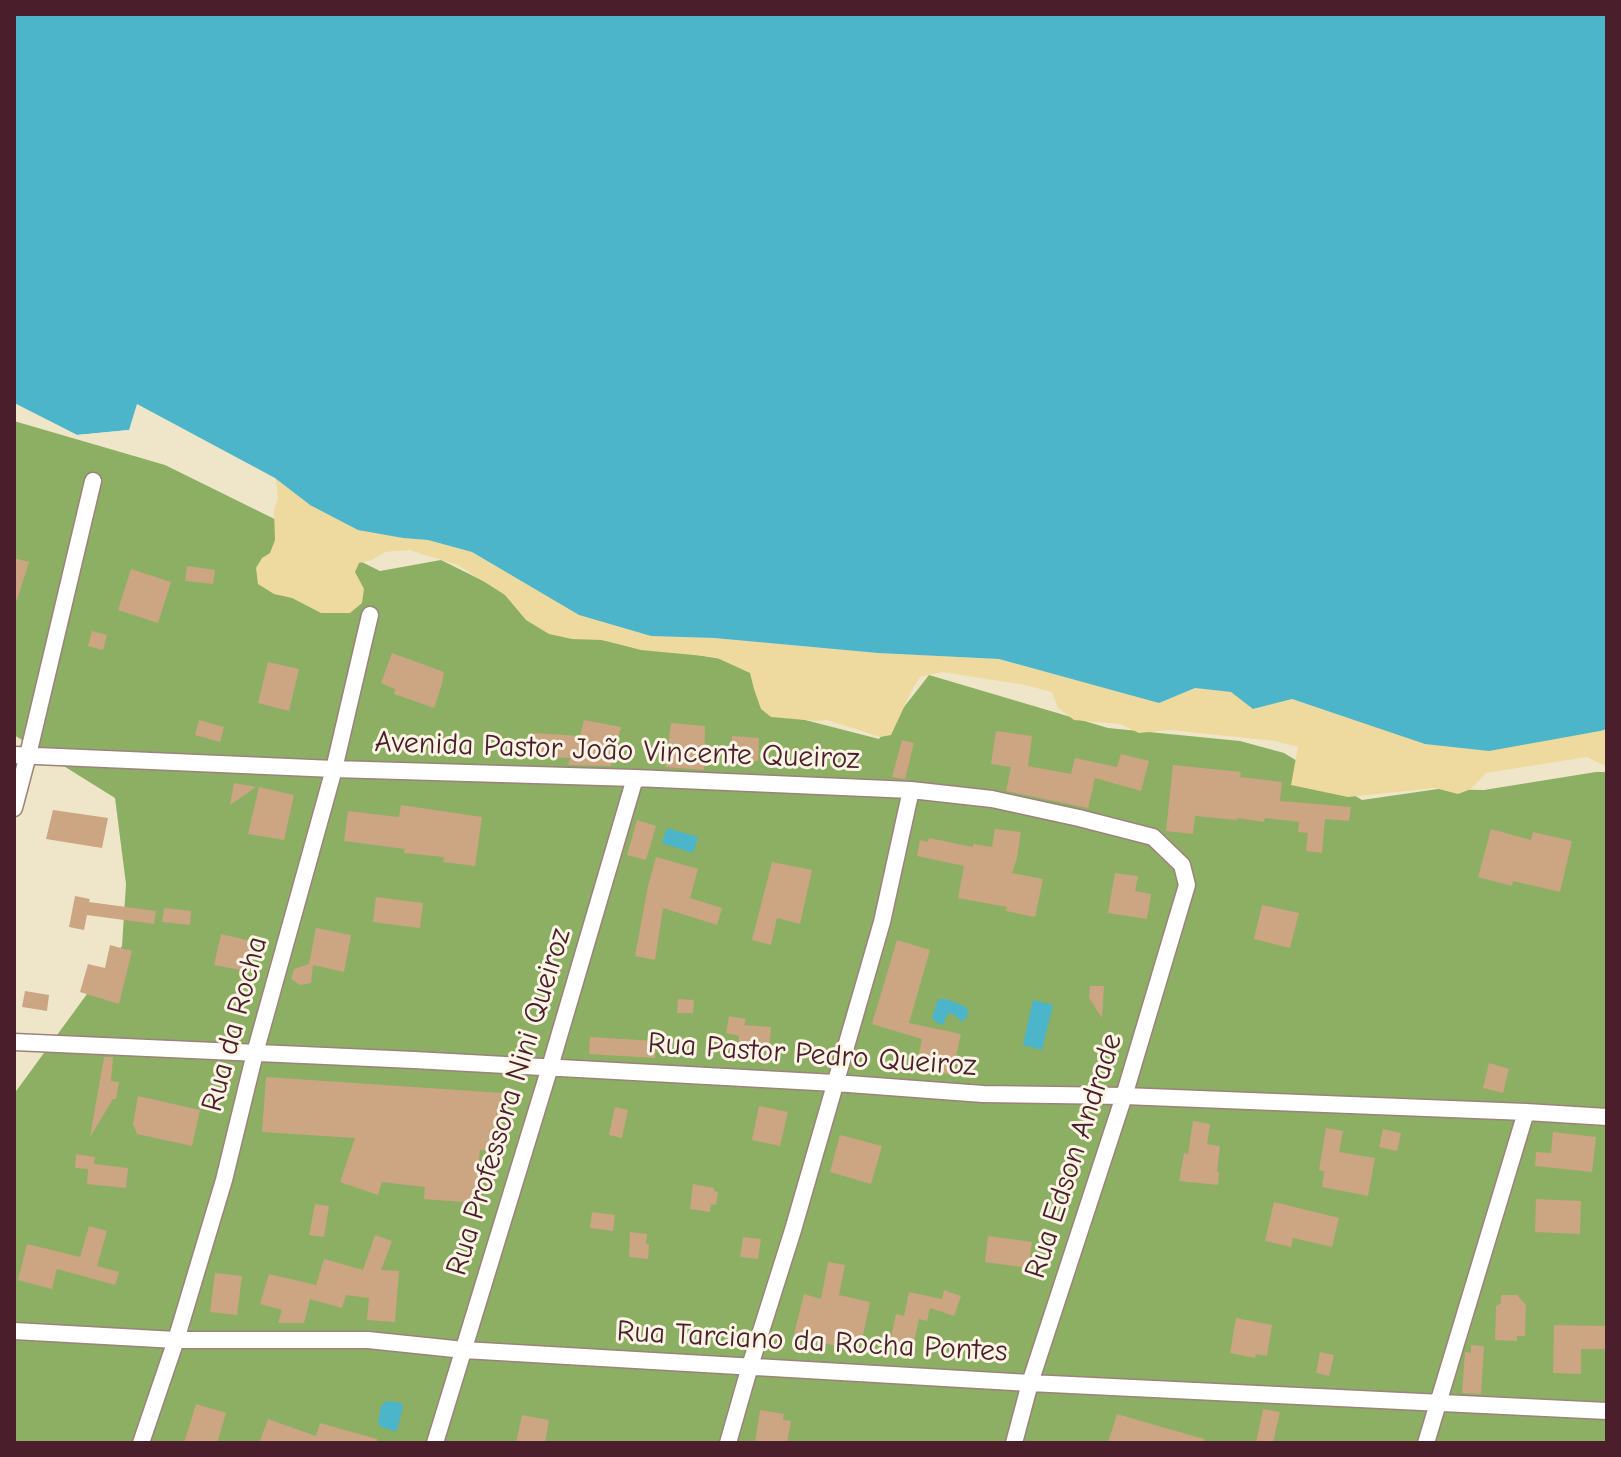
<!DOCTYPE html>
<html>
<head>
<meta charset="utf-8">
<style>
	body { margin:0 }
	#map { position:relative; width:1621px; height:1457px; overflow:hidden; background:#efe6c9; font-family:"Comic Neue",sans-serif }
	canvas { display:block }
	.frame { position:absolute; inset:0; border:16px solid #4a1f2b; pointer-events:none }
</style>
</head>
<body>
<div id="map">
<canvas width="1621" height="1457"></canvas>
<div class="frame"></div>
</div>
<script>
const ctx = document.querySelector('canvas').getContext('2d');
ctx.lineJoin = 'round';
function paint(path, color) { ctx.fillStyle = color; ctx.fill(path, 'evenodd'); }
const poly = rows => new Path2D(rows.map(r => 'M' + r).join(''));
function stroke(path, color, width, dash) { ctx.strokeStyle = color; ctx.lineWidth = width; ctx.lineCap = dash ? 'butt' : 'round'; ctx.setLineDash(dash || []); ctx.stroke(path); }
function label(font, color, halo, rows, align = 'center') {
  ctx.font = font + ' "Comic Neue",sans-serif'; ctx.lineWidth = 6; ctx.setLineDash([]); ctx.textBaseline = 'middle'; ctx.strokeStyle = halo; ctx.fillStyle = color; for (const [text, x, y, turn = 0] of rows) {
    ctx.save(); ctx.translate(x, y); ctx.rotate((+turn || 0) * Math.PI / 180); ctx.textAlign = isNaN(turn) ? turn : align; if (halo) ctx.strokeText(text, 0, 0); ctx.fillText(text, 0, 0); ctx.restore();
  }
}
paint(poly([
	[14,421,165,465,380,571,441,560,602,640,760,665,774,712,879,739,929,675,1108,728,1240,741,1284,753,1362,800,1438,789,1484,790,1596,772,1607,772,1607,1443,14,1443,14,1094,122,946,126,884,115,798,14,735]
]), '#8caf64');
paint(poly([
	[276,478,310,505,403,538,428,540,472,552,579,615,651,636,714,638,878,653,999,659,1159,703,1195,688,1231,692,1254,709,1291,699,1425,743,1600,731,1607,729,1607,767,1587,757,1486,773,1471,789,1458,794,1435,788,1348,797,1291,785,1298,747,1275,741,1170,730,1139,733,1120,724,1074,720,1058,708,1052,692,1025,685,942,672,920,677,911,692,891,735,880,737,827,720,817,721,771,717,761,709,754,689,750,673,715,657,641,650,602,640,572,639,549,634,526,620,505,595,458,565,409,550,385,552,372,560,359,563,355,572,364,589,362,603,350,613,321,613,292,598,274,594,258,584,256,568,262,558,270,553,275,540,274,509,278,499]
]), '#eeda9e');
paint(poly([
	[14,14,1607,14,1607,729,1600,731,1489,751,1425,744,1292,699,1253,709,1231,692,1195,688,1159,703,999,659,878,653,714,638,651,636,579,615,472,552,428,540,403,538,358,530,310,505,275,478,137,404,129,430,77,435,14,403],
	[667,828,698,837,693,853,662,843],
	[938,999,946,999,964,1006,968,1010,967,1017,962,1022,955,1015,948,1013,943,1025,936,1022,932,1018],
	[1033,1000,1053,1005,1042,1050,1023,1045],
	[387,1401,401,1403,403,1406,397,1431,394,1431,381,1427,378,1422,381,1406]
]), '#4cb5ca');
paint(poly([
	[14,403,77,435,129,430,121,435,77,439,14,408]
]), '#efe6c9');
paint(poly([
	[14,558,29,562,17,600,14,599],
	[187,566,215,570,213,584,185,581],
	[131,569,171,582,158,623,118,610],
	[92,631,107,635,103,650,88,646],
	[392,653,444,672,442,684,434,708,394,694,395,689,381,683],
	[268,662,299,669,289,711,258,703],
	[199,720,224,727,220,742,195,735],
	[584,720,621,727,611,766,568,765,570,758,532,756,534,733,580,736],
	[671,723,705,726,704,770,665,767],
	[996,731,1032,736,1028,766,1071,774,1075,758,1117,767,1121,754,1149,761,1141,791,1095,778,1088,808,1006,791,1011,767,991,764],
	[732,736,759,738,758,761,731,760],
	[902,740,914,743,905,779,892,777],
	[1173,765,1241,772,1240,777,1282,782,1280,801,1351,807,1349,821,1325,819,1322,853,1306,851,1308,833,1298,832,1299,822,1265,818,1264,822,1237,818,1237,820,1195,816,1193,834,1166,831],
	[234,783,256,787,230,805],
	[259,787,294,795,284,840,248,834],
	[401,805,482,817,475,866,443,862,444,857,404,853,405,849,344,841,348,811,399,817],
	[53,810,108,818,102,848,46,839],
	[637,820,656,826,646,860,627,855],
	[995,829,1021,832,1017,858,1012,873,1043,879,1035,917,1006,911,1007,907,958,898,964,866,917,856,920,840,928,842,929,838,973,847,973,844,992,847],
	[1491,829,1531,840,1533,832,1572,841,1560,892,1513,881,1512,886,1478,877],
	[656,857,698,869,690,898,722,908,717,925,663,908,655,960,635,956,648,886],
	[772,862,812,870,800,924,777,918,771,945,752,940],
	[1115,873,1138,876,1135,891,1151,894,1147,919,1108,913],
	[75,896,90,899,89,902,156,911,154,924,87,915,84,930,69,927],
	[376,897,423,903,420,928,373,922],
	[1262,905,1299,913,1290,948,1254,939],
	[164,908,191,911,190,925,162,922],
	[316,928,351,935,344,972,313,965,311,983,300,985,291,979,294,969,309,964],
	[221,934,252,941,246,971,214,965],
	[897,940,930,950,909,1023,961,1034,952,1075,916,1067,922,1039,872,1024],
	[110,945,132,951,119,1004,80,992,88,964,105,968],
	[1090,986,1104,986,1102,1018,1089,998],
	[25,991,49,995,47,1011,22,1007],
	[678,999,694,1000,693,1013,677,1013],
	[729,1016,746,1019,744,1025,771,1027,769,1049,738,1047,739,1036,726,1033],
	[590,1037,656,1041,655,1058,589,1054],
	[104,1057,113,1057,111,1081,119,1082,116,1099,113,1099,90,1137],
	[1489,1063,1509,1069,1503,1093,1483,1088],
	[266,1077,502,1093,498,1151,480,1150,475,1203,424,1199,425,1187,382,1182,378,1195,340,1182,355,1138,262,1132],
	[138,1096,200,1110,192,1146,137,1134,133,1124],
	[759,1106,788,1112,780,1146,752,1140],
	[615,1107,628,1110,622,1138,609,1135],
	[1193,1121,1210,1124,1207,1144,1220,1146,1217,1171,1219,1172,1218,1185,1179,1181,1184,1153,1188,1154],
	[1326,1128,1343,1131,1339,1152,1375,1158,1368,1196,1322,1187,1324,1171,1319,1170],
	[1383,1129,1401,1133,1397,1151,1379,1147],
	[1553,1132,1596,1137,1592,1172,1535,1166,1536,1152,1551,1153],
	[840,1135,882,1146,871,1184,830,1172],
	[76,1154,95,1157,94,1164,128,1168,126,1188,87,1184,88,1169,75,1168],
	[693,1184,714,1188,714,1191,718,1192,716,1205,711,1204,710,1212,690,1209],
	[1536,1199,1581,1201,1580,1234,1535,1232],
	[1274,1202,1339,1218,1332,1247,1293,1238,1291,1247,1265,1241],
	[315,1204,329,1206,324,1237,309,1235],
	[592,1212,615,1215,613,1231,590,1228],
	[89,1226,107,1231,97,1266,119,1272,115,1285,57,1269,52,1289,18,1280,27,1244,80,1257],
	[630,1232,647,1234,646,1244,649,1244,648,1259,629,1257],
	[375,1235,392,1241,381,1270,399,1271,395,1322,367,1320,369,1298,346,1295,342,1308,310,1299,304,1323,278,1323,282,1310,260,1304,269,1274,316,1285,324,1259,363,1270],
	[988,1236,1032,1242,1028,1268,985,1262],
	[743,1237,761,1239,758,1259,740,1257],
	[828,1262,845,1265,839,1295,870,1302,862,1340,845,1336,842,1348,794,1334,804,1294,821,1299],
	[215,1273,242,1276,237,1315,210,1312],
	[944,1290,961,1296,954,1316,930,1308,927,1321,919,1319,913,1347,890,1342,896,1314,904,1316,909,1292,942,1299],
	[1501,1295,1517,1295,1526,1305,1525,1336,1517,1336,1517,1341,1495,1340,1496,1306,1501,1303],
	[1236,1318,1272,1325,1267,1356,1256,1354,1255,1358,1230,1353],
	[1554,1325,1607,1326,1607,1349,1581,1349,1581,1374,1553,1373],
	[1471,1345,1484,1346,1481,1394,1462,1393,1465,1352,1471,1353],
	[1320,1352,1334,1355,1329,1376,1316,1373],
	[196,1404,226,1413,217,1443,184,1443],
	[1263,1409,1280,1412,1273,1443,1256,1443],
	[760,1410,784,1414,783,1420,791,1421,787,1443,755,1443],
	[1117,1414,1204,1439,1204,1443,1108,1443],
	[522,1415,549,1420,545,1443,516,1443],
	[268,1419,316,1436,320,1423,377,1439,377,1443,259,1443]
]), '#cca582');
const street = poly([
	[14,755,334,769,635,778,911,790,992,799,1079,818,1153,837,1182,865,1187,885,1124,1096,1030,1383,1014,1443],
	[14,808,28,755,93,481],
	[14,1042,414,1060,835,1083,983,1094,1124,1096,1526,1112,1607,1117],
	[14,1331,176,1340,368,1340,464,1350,1030,1383,1607,1411],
	[141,1443,176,1340,224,1180,255,1053,334,769,370,615],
	[435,1443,550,1067,635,778],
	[728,1443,750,1366,793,1230,882,922,911,790],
	[1426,1443,1526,1112]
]);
stroke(street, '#9c827a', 19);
stroke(street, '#fff', 16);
label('30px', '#4a1f2b', '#fcf5e5', [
	["Avenida Pastor João Vincente Queiroz",617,751,2],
	["Rua da Rocha",235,1024,-75],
	["Rua Pastor Pedro Queiroz",812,1055,4],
	["Rua Professora Nini Queiroz",509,1102,-73],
	["Rua Edson Andrade",1074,1156,-72],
	["Rua Tarciano da Rocha Pontes",812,1342,3]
]);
</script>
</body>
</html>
